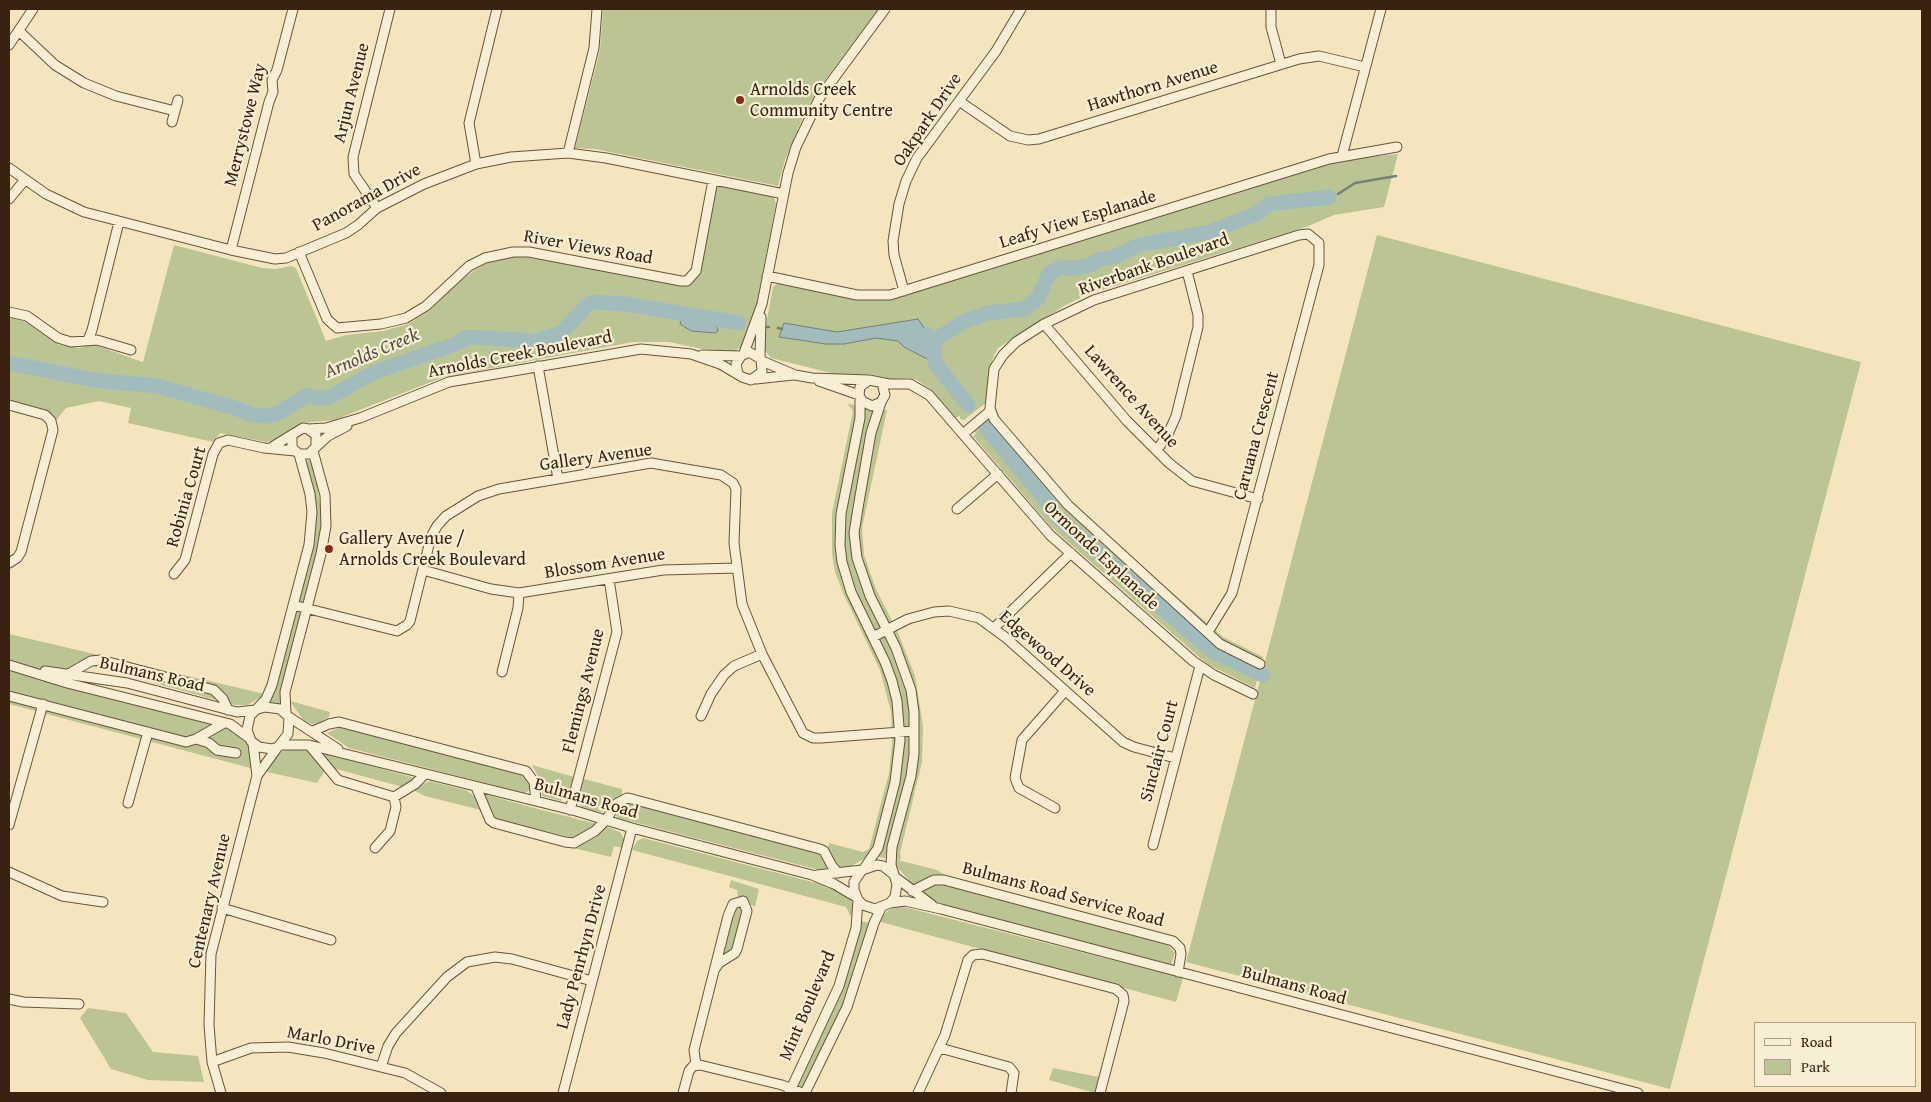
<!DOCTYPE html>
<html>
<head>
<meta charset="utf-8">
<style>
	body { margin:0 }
	#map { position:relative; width:1931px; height:1102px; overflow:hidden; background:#f5e5be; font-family:"Gentium Book Plus",serif }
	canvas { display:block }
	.frame { position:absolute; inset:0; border:10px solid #392310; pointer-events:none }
	.legend { position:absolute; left:1754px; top:1022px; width:162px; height:65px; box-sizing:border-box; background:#f8eed5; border:1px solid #ac9d86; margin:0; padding:6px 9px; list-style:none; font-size:15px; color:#392310 }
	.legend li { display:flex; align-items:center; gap:10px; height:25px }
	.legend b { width:25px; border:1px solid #ac9d86 }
</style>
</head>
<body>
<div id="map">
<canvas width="1931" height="1102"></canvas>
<div class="frame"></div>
<ul class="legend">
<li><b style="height:6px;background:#f8eed5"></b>Road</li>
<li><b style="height:14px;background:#bac593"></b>Park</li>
</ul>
</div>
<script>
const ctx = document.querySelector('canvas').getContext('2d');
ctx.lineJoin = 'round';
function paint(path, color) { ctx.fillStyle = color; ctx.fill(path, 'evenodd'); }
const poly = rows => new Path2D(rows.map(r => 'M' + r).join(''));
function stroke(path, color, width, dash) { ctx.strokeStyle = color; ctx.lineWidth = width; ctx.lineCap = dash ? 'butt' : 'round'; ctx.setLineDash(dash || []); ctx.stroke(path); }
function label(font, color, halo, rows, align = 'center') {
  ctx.font = font + ' "Gentium Book Plus",serif'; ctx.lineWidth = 4.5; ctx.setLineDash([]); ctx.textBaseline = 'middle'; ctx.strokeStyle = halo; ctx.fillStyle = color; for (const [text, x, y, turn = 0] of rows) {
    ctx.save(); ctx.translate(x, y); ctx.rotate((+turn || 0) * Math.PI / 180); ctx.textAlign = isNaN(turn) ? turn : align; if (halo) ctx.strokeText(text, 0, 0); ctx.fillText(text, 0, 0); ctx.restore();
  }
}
paint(poly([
	[603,9,879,9,819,88,806,110,785,160,778,186,595,149,575,148,600,50],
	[1398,154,1384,207,1334,215,1306,227,1086,295,1064,306,998,348,992,360,987,402,964,420,960,419,960,416,955,418,931,390,917,380,908,378,892,379,870,374,843,376,771,358,762,347,773,287,780,282,868,299,1333,161],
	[716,185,774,197,776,204,757,303,741,347,735,351,702,349,669,342,633,342,444,377,334,420,301,423,274,440,266,442,220,433,213,442,128,423,131,408,99,401,66,408,55,422,51,415,9,402,9,315,30,324,59,345,80,348,92,344,143,362,174,245,262,268,276,269,291,266,296,268,326,341,346,335,383,331,408,324,429,311,461,280,475,270,489,262,512,257,531,257,685,286,693,282,699,274],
	[1377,235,1861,362,1670,1089,1186,962],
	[848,404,887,410,862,528,864,555,876,589,899,635,915,676,923,726,922,762,900,853,901,859,898,860,937,870,972,892,1166,943,1175,953,1171,965,941,905,913,885,897,867,895,859,869,856,851,866,840,867,836,865,828,849,829,843,863,852,869,849,889,773,892,744,891,712,880,670,844,595,835,572,832,554,832,513,853,411],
	[988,415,1073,506,1223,637,1263,657,1255,688,1207,664,1051,527,973,436,976,434,973,429],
	[313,459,322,517,322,536,282,708,267,704,273,697,314,530,299,463],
	[9,634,265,694,248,705,235,705,77,662,66,675,9,665],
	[9,667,224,725,260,752,254,769,9,704],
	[290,701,330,712,329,717,315,725,304,721],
	[342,726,525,774,531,784,530,790,525,793,349,748,327,733],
	[299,746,415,778,403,787,336,769,324,772,317,783,267,772,276,756,284,750],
	[532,765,574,777,567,795,561,801,542,796,539,778],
	[584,779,622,789,622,796,602,812,584,809,580,805,578,798],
	[429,781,466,790,474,796,481,810,425,796,413,790],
	[484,794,534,808,597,824,574,838,496,819],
	[627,801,819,851,830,868,819,870,618,818,614,812],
	[607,827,620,832,624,839,623,848,614,846,611,857,573,848],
	[643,838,828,886,846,893,854,905,854,915,850,915,846,907,632,850,637,841],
	[731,880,759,889,755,907,738,898,737,890,729,887],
	[737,906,743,911,733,952,724,955,723,953,732,909],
	[900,906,1183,978,1176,1002,877,921,889,910],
	[861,921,870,923,850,990,803,1093,794,1093,843,984],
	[88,1008,126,1013,153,1052,198,1056,204,1082,148,1080,111,1069,80,1018],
	[1053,1068,1099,1077,1095,1093,1049,1080]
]), '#bac593');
const water = poly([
	[690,313,709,316,715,320,718,331,715,333,691,331,680,324,683,314,690,313],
	[918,319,933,341,935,363,904,347,898,341,876,338,844,344,826,344,779,337,784,323,837,332,918,319]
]);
paint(water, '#a2bcbd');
stroke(water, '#787f78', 1);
stroke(poly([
	[1338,194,1355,183,1396,176],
	[766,327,769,327],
	[778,328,782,329]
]), '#787f78', 2.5);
stroke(poly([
	[928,335,933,341,965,321,987,313,1024,309,1038,298,1049,274,1059,268,1078,268,1091,265,1097,260,1116,256,1139,245,1209,232,1256,214,1269,204,1329,197],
	[933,341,935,363,968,405],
	[9,363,94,380,157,386,238,409,253,415,267,416,278,413,308,395,317,398,330,397,375,372,455,344,468,337,535,341,561,333,587,305,595,302,625,304,739,323],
	[986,428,1049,504,1055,515,1212,651,1263,675]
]), '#a2bcbd', 15);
const minor = poly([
	[1271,9,1271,27,1281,64],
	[19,31,55,65,84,83,116,96,175,111],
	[9,45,33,9],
	[959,101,1010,136,1028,140,1039,139,1299,59,1319,56,1365,67],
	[172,122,178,100],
	[568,153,594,48,597,9],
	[1342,156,1381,9],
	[476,164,469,123,497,9],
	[9,168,46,194,84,212,231,250,275,259,286,258,346,233,358,225,377,208,424,184,476,164,511,157,568,153,606,158,784,194],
	[9,199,24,181],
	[377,208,354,174,353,157,390,9],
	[231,250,269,102,273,92,272,80,277,70,293,9],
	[299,252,327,319,337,328,381,324,406,318,426,306,469,266,485,258,513,252,529,252,681,281,687,281,696,271,713,180],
	[767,276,857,295,890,295,1329,159,1397,147],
	[904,291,894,255,893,241,899,204,906,181,917,158,996,51,1021,9],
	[9,312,27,316,58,338,71,342,97,340,131,350],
	[1044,324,1127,421,1169,463,1192,481,1258,499],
	[88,340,92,330,119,222],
	[744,353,762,304,788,173,796,147,820,97,885,9],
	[702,355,741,356],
	[760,357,761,317],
	[762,361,795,375,812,378,869,380],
	[538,366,558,479],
	[756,379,793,375],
	[819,381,859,395],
	[882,383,885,395,881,402,872,406,862,401,859,395,860,387,869,380,889,384,910,384,929,395,1050,535,1193,661,1214,675,1253,694],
	[860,398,860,418,841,514,840,545,842,562,851,592,885,662,892,681,897,701,900,740,895,782,878,848,865,867],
	[881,402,871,433,859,502,854,533,857,558,870,596,896,648,911,690,914,712,914,754,911,776,892,847,891,865,897,884,895,897,890,903,875,909,863,905,858,900,854,890,854,882,862,870,877,865,883,866,893,874],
	[9,405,45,415,51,421,53,430,21,552,17,558,9,563],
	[308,429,326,428,360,418,449,382,641,349,691,354,720,364,742,377,751,380,762,372,761,359,749,352,741,356,736,364,738,374],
	[963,434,989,412,990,408],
	[272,447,303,428,308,429,316,435,316,447,309,454,299,454,292,448,292,435],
	[316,447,328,436,347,426],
	[1157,450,1168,434,1176,416,1198,327,1198,315,1187,271],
	[957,509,998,474],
	[423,570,491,589,519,593,663,570,736,568],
	[174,574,185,560,213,454,219,443,228,440,264,448,295,451],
	[293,605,397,631,407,625,410,621,431,537,437,526,446,516,478,496,499,489,651,463,721,475,733,483,736,489,734,543,742,604,762,654,803,733,813,738,821,738,914,731],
	[994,628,1071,553],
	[1208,632,1232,593,1319,265,1319,243,1308,234,1299,235,1094,300,1044,324,1016,342,1003,355,994,369,990,408,994,419,1068,505,1220,644,1260,664],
	[873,637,908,619,934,612,949,611,979,618,1005,637,1123,742,1134,747,1175,758],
	[9,665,67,683,230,724,248,737],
	[45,671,127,683,237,712,256,710],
	[502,672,518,608,519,593],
	[67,675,91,661,101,660,214,690,223,699,228,710],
	[9,696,186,742,196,739,224,723],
	[258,709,265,707,280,709,289,717,288,734,278,747,272,749,259,747,251,741,247,730,250,716,266,699,272,685,309,545,312,512,310,494,299,454],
	[286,713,285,692,321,554,326,526,325,495,313,451],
	[701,716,711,694,724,675,734,666,762,654],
	[289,717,338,749],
	[309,730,313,731,329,724,339,722,526,771,534,782,536,801],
	[196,739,209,743,217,750,236,753],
	[280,745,309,745,576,811,632,828,812,875,834,884,856,897],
	[309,745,338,780,394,797,415,784,424,775],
	[257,776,277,748],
	[476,787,490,820,494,823,565,842,574,843,595,831,606,820,616,804,627,798,632,799,820,849,824,851,832,866,838,873],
	[128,803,148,732],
	[1055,808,1019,788,1015,778,1022,740,1065,691],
	[570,810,617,632,609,579],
	[9,825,43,704],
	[1153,845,1200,666],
	[375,848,390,831,396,807,394,797],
	[9,872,62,896,103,902],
	[817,875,862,870],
	[895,877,932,905],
	[912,891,934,880,944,880,1173,941,1180,948,1181,954,1178,972],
	[890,903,905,901,941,909,1638,1093],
	[222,908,331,940],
	[9,999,23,1002,79,1004],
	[940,1048,1009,1067,1014,1073,1011,1093],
	[212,1062,251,1048,288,1047,324,1053,405,1073,441,1093],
	[696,1065,694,1050,728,916,733,904,743,901,747,911,737,949,735,953,719,963,715,969],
	[381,1067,388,1046,396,1033,447,977,467,962,495,957,512,959,592,981],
	[221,1093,212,1062,209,1025,211,954,257,776,253,744],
	[563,1093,632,828],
	[683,1093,689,1071,693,1066,700,1065,782,1085,802,1093],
	[789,1093,839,986,856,928,858,900],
	[805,1093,847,1007,874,923,881,908],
	[918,1093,945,1035,968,960,973,955,982,954,1116,989,1123,995,1124,1001,1100,1093]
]);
stroke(minor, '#68543c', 11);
stroke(minor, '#f8eed5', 9);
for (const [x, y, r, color] of [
	[740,100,5,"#8f2418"],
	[329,549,5,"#8f2418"]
]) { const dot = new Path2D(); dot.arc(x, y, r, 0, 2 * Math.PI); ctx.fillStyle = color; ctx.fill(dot); stroke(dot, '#f8eed5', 2); }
label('18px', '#392310', '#f8eed5', [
	["Hawthorn Avenue",1153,87,-17],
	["Arjun Avenue",352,93,-76],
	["Oakpark Drive",928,120,-56],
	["Merrystowe Way",246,125,-76],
	["Panorama Drive",367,198,-29],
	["Leafy View Esplanade",1078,220,-17],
	["River Views Road",588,248,10],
	["Riverbank Boulevard",1154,265,-19],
	["Arnolds Creek Boulevard",520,355,-11],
	["Lawrence Avenue",1131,397,48],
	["Caruana Crescent",1257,436,-75],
	["Gallery Avenue",596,458,-8],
	["Robinia Court",187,497,-74],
	["Ormonde Esplanade",1101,556,43],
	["Blossom Avenue",605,564,-9],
	["Edgewood Drive",1047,654,41],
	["Bulmans Road",152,675,13],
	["Flemings Avenue",584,691,-76],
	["Sinclair Court",1160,751,-75],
	["Bulmans Road",586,799,16],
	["Bulmans Road Service Road",1063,895,15],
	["Centenary Avenue",210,901,-77],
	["Lady Penrhyn Drive",582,957,-75],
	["Bulmans Road",1294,986,15],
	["Mint Boulevard",808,1006,-67],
	["Marlo Drive",331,1041,11]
]);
label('18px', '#392310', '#f8eed5', [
	["Arnolds Creek",750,90],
	["Community Centre",750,111],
	["Gallery Avenue /",339,539],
	["Arnolds Creek Boulevard",339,560]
], 'left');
label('italic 19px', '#585144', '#f8eed5', [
	["Arnolds Creek",372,354,-23]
]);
</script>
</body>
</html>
